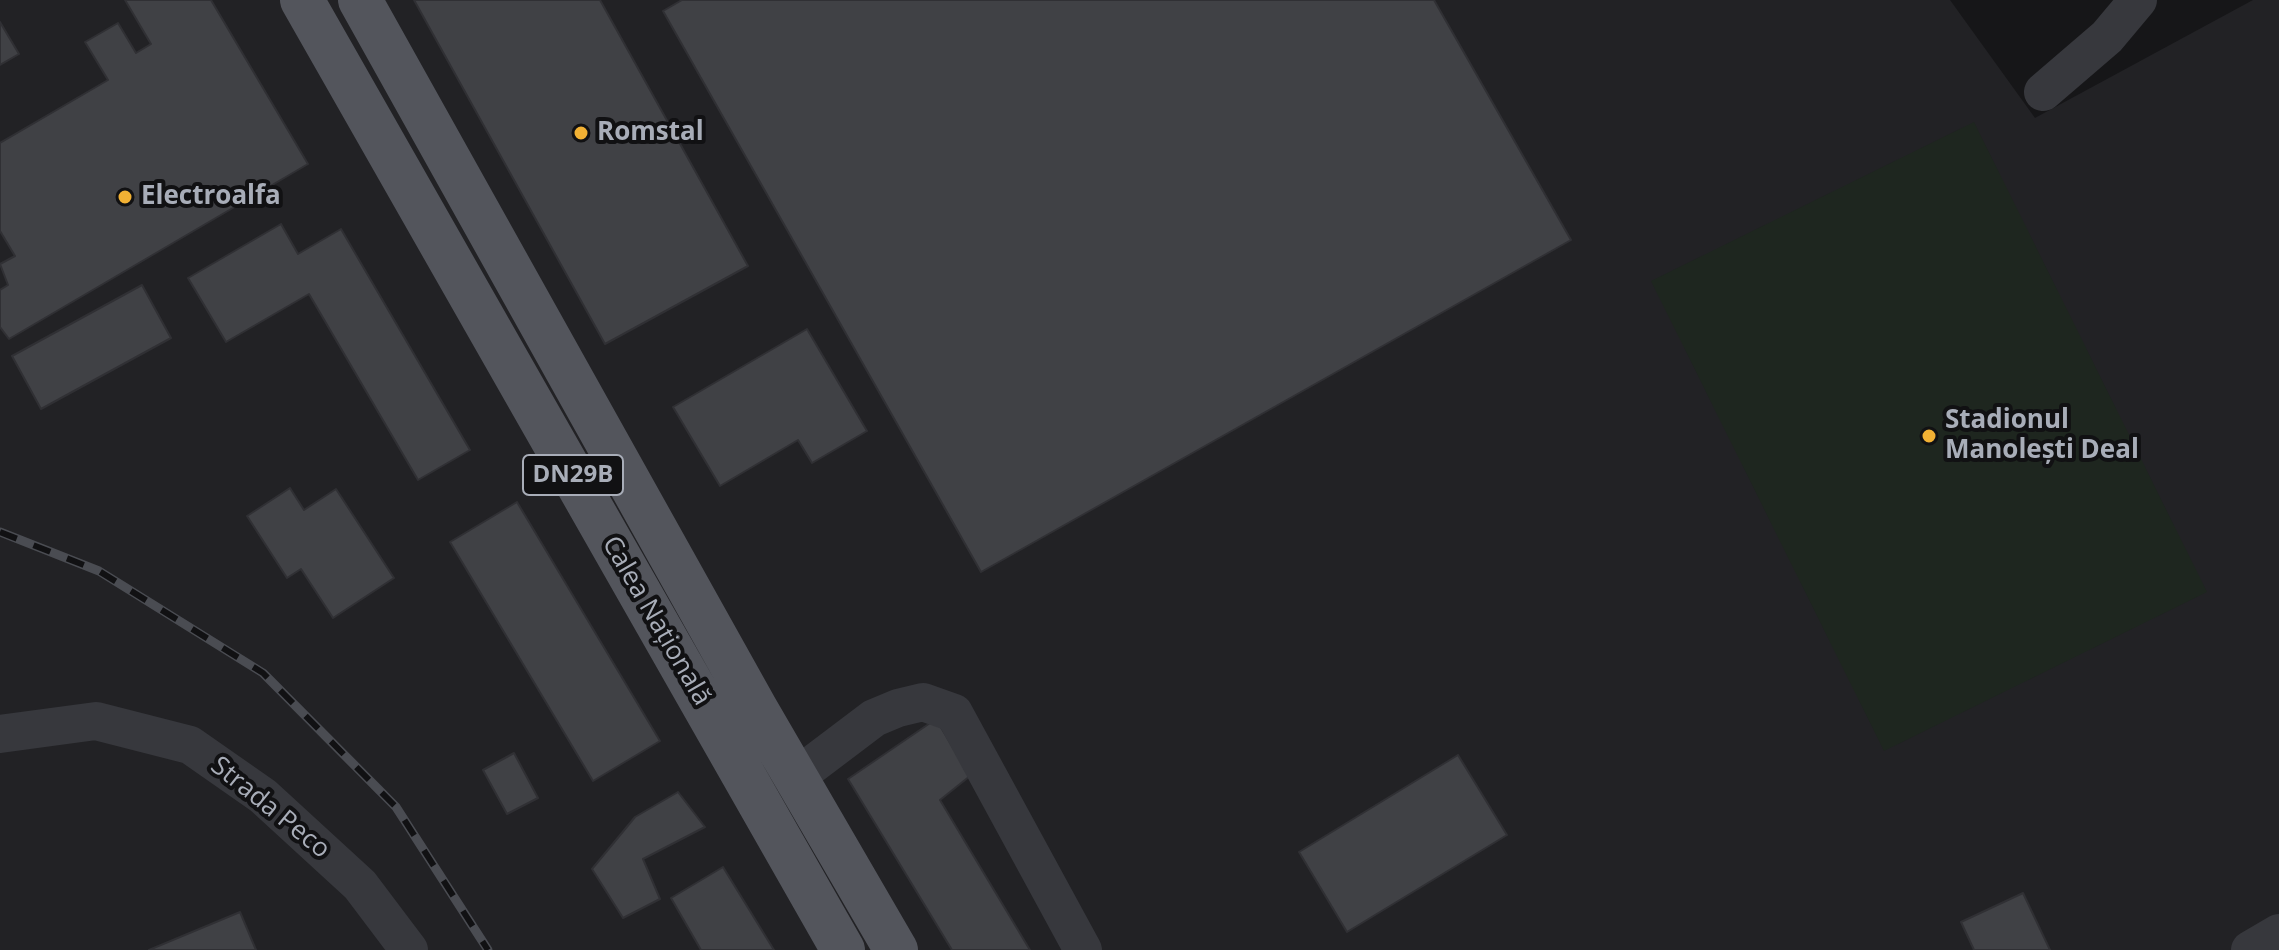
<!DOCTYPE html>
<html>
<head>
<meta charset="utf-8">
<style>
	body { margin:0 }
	canvas { display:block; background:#161618 }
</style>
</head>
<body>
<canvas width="2279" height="950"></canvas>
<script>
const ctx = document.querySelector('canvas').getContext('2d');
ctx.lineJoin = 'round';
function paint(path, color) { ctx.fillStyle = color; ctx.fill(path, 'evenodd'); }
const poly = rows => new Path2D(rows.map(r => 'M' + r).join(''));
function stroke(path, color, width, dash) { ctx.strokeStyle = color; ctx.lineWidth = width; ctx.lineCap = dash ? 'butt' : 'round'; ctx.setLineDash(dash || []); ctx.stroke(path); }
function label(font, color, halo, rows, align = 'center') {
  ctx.font = font + ' "Open Sans",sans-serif'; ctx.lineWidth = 8; ctx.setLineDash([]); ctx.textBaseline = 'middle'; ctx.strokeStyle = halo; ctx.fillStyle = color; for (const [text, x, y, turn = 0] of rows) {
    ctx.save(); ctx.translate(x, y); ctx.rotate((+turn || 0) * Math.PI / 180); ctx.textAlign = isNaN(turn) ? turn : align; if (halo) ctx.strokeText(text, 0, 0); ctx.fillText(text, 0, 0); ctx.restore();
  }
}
paint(poly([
	[0,0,1950,0,2035,118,2253,0,2279,0,2279,950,0,950]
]), '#222225');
paint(poly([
	[1974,122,2207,592,1884,751,1651,281]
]), '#1e261f');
const building = poly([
	[125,0,211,0,308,164,9,339,0,327,0,290,8,285,0,264,15,256,0,231,0,143,108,80,85,42,118,23,136,53,151,44,125,0],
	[414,0,600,0,748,266,605,344,414,0],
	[682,0,1434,0,1571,240,981,572,663,11,682,0],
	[0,22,19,54,0,65,0,22],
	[281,224,298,254,341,229,470,450,418,480,309,294,226,342,188,278,281,224],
	[142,285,171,338,41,409,12,356,142,285],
	[807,329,867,431,812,463,798,440,720,486,673,407,807,329],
	[290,488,304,510,336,489,394,578,333,618,301,569,287,578,247,516,290,488],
	[517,502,660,741,593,781,450,542,517,502],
	[936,719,970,776,940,800,1030,950,952,950,848,779,936,719],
	[514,753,538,798,507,814,483,770,514,753],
	[1458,755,1507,835,1347,932,1299,852,1458,755],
	[678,792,705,827,643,859,660,899,623,918,592,869,635,817,678,792],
	[723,867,774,950,701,950,671,898,723,867],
	[2023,893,2050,950,1974,950,1961,922,2023,893],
	[240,912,256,950,149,950,240,912]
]);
paint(building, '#404145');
stroke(building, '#303034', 2);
stroke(poly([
	[2043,92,2107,37,2138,0],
	[0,734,96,721,190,745,263,796,360,885,409,950],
	[796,777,874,718,898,708,923,702,954,713,1083,950],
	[2250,950,2279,933]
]), '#37383d', 38);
stroke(poly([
	[302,0,843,950],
	[360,0,756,709,896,950]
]), '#53555c', 44);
const rail = poly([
	[0,532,99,571,263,673,396,807,488,950]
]);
stroke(rail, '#4a4c52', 9);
stroke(rail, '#111113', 6, [18]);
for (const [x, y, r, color] of [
	[581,133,8,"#f2b134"],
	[125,197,8,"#f2b134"],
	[1929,436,8,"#f2b134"]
]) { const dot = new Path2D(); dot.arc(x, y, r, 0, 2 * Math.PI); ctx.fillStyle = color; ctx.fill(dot); stroke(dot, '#111113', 3); }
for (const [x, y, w] of [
	[573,475,100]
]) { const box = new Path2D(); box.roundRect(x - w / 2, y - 20, w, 40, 6); ctx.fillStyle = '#111113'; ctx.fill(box); stroke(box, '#a8adb8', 2); }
label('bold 24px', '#a8adb8', null, [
	["DN29B",573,475]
]);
label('bold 26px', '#a8adb8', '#111113', [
	["Romstal",597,133],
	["Electroalfa",141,197],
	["Stadionul",1945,421],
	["Manolești Deal",1945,451]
], 'left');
label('26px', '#a8adb8', '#111113', [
	["Calea Națională",656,621,60],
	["Strada Peco",270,808,39]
]);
</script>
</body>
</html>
